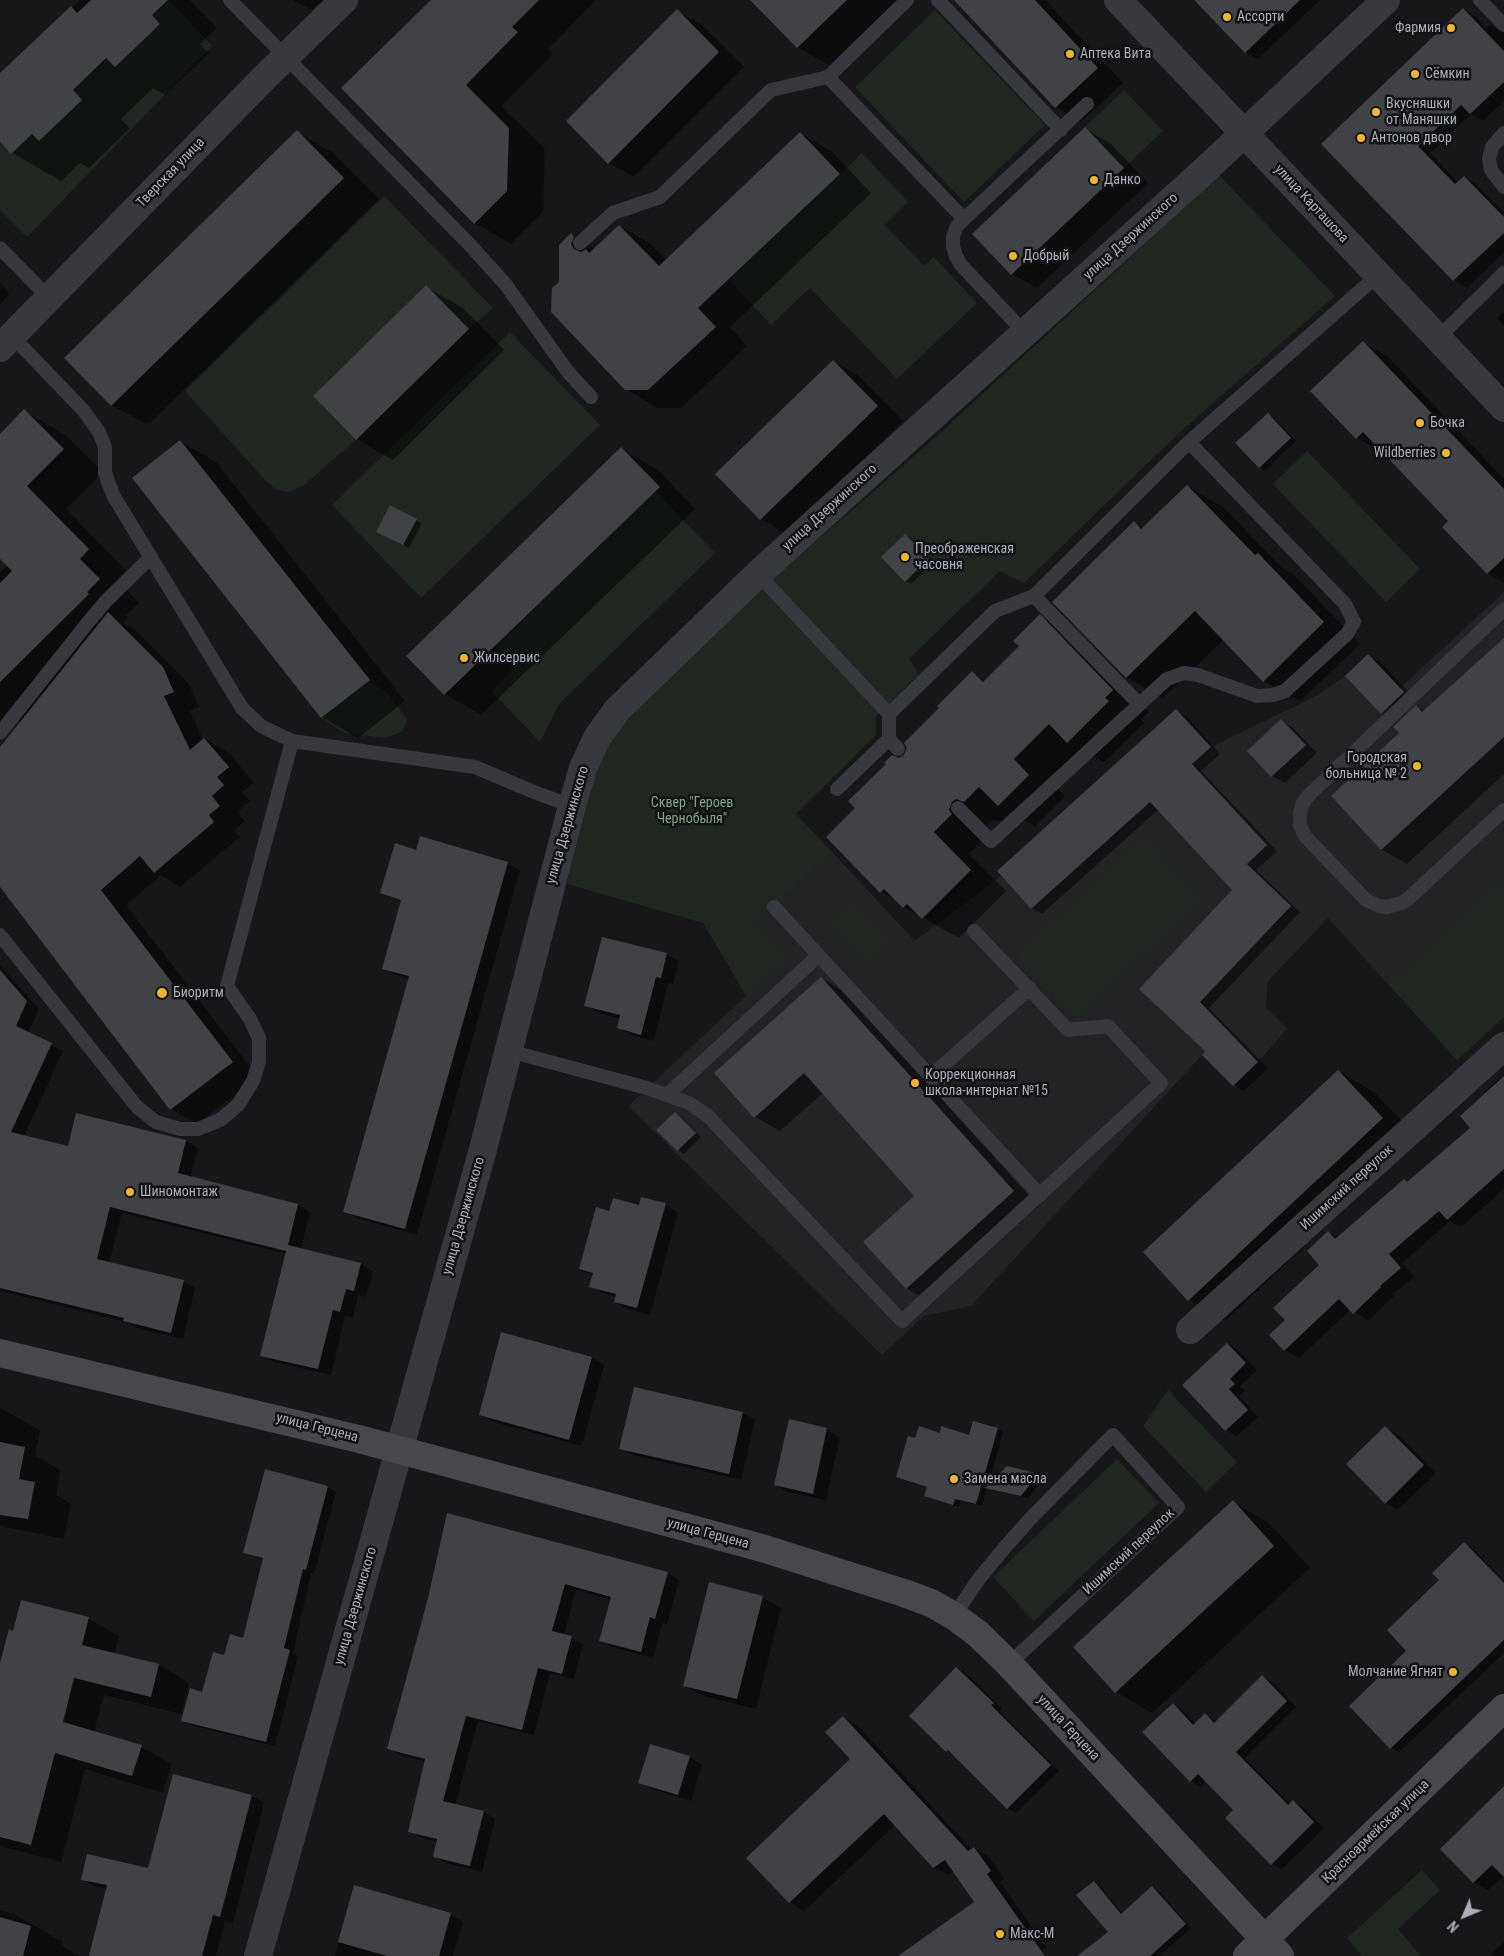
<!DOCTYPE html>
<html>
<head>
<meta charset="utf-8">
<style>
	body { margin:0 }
	#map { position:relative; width:1504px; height:1956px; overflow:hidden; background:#171719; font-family:"Roboto Condensed",sans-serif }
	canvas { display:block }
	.north { position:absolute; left:1439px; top:1891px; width:50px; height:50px; -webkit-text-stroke:4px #121214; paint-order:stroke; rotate:225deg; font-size:14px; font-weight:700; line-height:20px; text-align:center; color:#aaaeb8 }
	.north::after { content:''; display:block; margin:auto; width:18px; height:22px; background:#aaaeb8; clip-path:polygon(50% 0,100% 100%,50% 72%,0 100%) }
</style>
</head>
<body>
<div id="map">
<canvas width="1504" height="1956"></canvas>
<div class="north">N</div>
</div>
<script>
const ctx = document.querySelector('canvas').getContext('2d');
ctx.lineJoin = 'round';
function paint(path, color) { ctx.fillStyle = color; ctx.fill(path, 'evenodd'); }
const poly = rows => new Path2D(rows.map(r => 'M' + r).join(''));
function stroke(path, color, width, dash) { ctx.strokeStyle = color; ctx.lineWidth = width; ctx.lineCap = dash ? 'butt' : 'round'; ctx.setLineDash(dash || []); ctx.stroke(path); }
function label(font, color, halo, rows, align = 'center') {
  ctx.font = font + ' "Roboto Condensed",sans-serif'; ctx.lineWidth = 5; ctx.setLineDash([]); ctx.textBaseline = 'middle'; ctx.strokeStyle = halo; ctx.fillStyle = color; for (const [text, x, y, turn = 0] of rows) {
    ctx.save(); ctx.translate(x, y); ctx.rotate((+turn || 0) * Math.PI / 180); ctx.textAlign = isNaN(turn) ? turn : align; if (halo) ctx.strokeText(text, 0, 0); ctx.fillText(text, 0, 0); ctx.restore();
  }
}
paint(poly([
	[1504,592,1504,1017,1457,1060,1328,918,1268,981,1266,1007,1287,1029,1258,1062,1233,1086,1202,1055,971,1306,924,1316,882,1355,628,1106,746,996,722,954,833,853,915,941,1001,876,1031,909,1211,747,1316,696,1345,676,1368,655,1400,688]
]), '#232326');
paint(poly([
	[169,0,212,46,27,237,0,210,0,145,32,134,82,100,73,90,106,58,115,67,160,24,152,15],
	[935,10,1045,125,964,202,855,87],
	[1124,90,1163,131,1124,168,1085,127],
	[862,153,908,202,885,225,924,266,934,257,977,303,897,379,810,288,771,325,729,280],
	[1219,175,1335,296,1180,432,1024,583,1000,571,909,659,919,674,876,716,876,735,796,814,833,853,753,926,773,942,788,959,746,995,703,923,567,884,595,772,611,742,632,712,769,582,928,444,1051,331],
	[384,196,493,308,469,329,426,285,313,396,356,440,303,486,289,492,277,490,265,480,185,391],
	[510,332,600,425,421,598,332,505],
	[1307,451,1420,569,1386,602,1273,484],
	[655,491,715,553,559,704,540,742,491,691,515,668,495,647],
	[370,680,389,695,407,719,403,731,386,738,345,733,321,718],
	[1143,837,1201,899,1075,1018,1017,956],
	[1504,880,1504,1017,1457,1060,1389,985],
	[851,903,889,943,867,964,829,924],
	[1168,1390,1237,1462,1206,1492,1143,1426],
	[1117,1459,1159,1503,1034,1621,993,1577],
	[1422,1870,1440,1890,1398,1929,1421,1956,1362,1956,1347,1938]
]), '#1f2720');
paint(poly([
	[80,0,190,0,217,28,200,44,209,53,165,95,153,88,121,119,130,128,89,168,80,163,61,181,12,153,0,140,0,76],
	[293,0,322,0,311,10],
	[432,0,596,0,548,49,553,54,501,106,545,149,543,212,511,244,475,223,342,88],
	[759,0,904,0,834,68,797,47],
	[956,0,1045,0,1123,83,1081,122,1056,107],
	[1195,0,1320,0,1258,59,1246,52],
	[1463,9,1476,17,1486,28,1490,25,1504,33,1504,101,1483,121,1471,114,1430,153,1459,183,1465,177,1477,185,1504,213,1504,252,1467,288,1454,280,1323,144],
	[677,11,702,25,744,67,634,177,609,163],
	[1085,129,1110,143,1148,183,1037,288,1012,274],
	[297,132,333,153,379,199,148,425,111,405],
	[800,133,832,152,871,193,730,327,747,346,681,408,658,408,626,389,560,283,571,235,595,249,620,226,652,245,666,260],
	[0,283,10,294,0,304],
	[426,287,463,308,504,350,393,460,357,439],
	[1504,312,1504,326,1497,318],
	[1363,343,1388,357,1504,479,1504,583,1487,573,1450,521,1383,451,1382,452,1357,438],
	[833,361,859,376,903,421,786,534,761,519],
	[25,411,64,434,103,472,66,509,128,573,119,582,139,603,126,615,128,618,123,623,134,629,189,684,199,707,190,711,203,740,205,739,230,754,254,783,242,792,250,801,237,812,245,821,234,830,240,837,180,887,161,875,126,905,258,1077,197,1124,171,1109,0,887,0,749,21,722,11,716,0,727,0,572,8,565,0,557,0,435],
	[1268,414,1274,418,1296,441,1265,471,1260,467],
	[180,441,216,462,405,701,358,738,322,717],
	[621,449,658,470,695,509,481,715,445,694,407,656],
	[1187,486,1223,507,1283,569,1294,575,1360,644,1300,701,1264,681,1224,639,1163,698,1127,677,1134,523,1144,528],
	[416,520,422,523,409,548,384,535],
	[905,535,911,538,934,562,911,584,906,581],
	[1040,616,1076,637,1149,712,1141,719,1144,723,1104,762,1081,749,1049,780,1065,796,1035,826,1011,812,1001,822,993,820,988,823,985,831,987,835,969,854,1006,891,959,938,904,907,898,901,881,892,857,808,899,759,905,756,941,708,973,673,986,681,1021,646],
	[1504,639,1504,774,1407,864,1381,849,1416,707,1425,712],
	[1368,656,1381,663,1416,700,1394,720,1382,713],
	[1176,711,1187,717,1220,754,1201,771,1277,851,1256,870,1300,912,1209,1008,1268,1068,1244,1091,1234,1085,1204,1055,1207,1051,1141,989,1234,890,1159,809,1042,914,1032,908],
	[1281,720,1293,728,1317,753,1285,783,1272,776,1248,751],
	[417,851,507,863,520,870,417,1235,357,1218,345,1211,409,979,396,975,384,968,402,902,382,893],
	[667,954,679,961,673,984,668,983,654,1041,631,1035,618,1028,621,1019,598,1013,586,1005],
	[0,965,39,1009,28,1033,63,1051,24,1136,69,1147,186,1141,198,1148,190,1178,298,1205,310,1212,301,1249,361,1264,373,1271,366,1297,358,1295,353,1318,345,1316,331,1375,274,1362,262,1355,287,1254,122,1213,109,1263,183,1281,195,1288,183,1339,136,1328,126,1322,0,1291],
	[821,978,846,993,1038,1206,932,1303,906,1288,916,1196,823,1093,780,1131,755,1117],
	[1338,1071,1374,1092,1419,1139,1225,1321,1189,1300],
	[1504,1075,1504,1189,1461,1227,1450,1221,1402,1263,1414,1277,1393,1294,1394,1296,1368,1321,1351,1309,1299,1358,1285,1350,1271,1335,1287,1320,1321,1265,1329,1233,1338,1238,1404,1180,1409,1183,1472,1128,1486,1094,1484,1092],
	[675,1113,681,1117,701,1137,684,1154,678,1150,658,1130],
	[665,1205,678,1212,650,1315,628,1309,615,1302,616,1297,603,1293,591,1286,593,1276,580,1269,610,1213,640,1206],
	[502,1333,592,1358,604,1365,582,1446,493,1422,480,1414],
	[1228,1344,1239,1351,1257,1370,1240,1386,1245,1391,1239,1396,1258,1417,1237,1436,1226,1430],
	[0,1408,40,1430,35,1455,60,1470,56,1495,71,1504,64,1539,0,1526],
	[742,1413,755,1420,741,1480,633,1455,621,1448],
	[790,1421,827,1429,840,1437,826,1500,788,1492,776,1485],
	[1385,1427,1398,1435,1436,1473,1398,1510,1386,1503],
	[998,1429,1003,1432,988,1487,1038,1475,1044,1478,1028,1498,992,1490,987,1488,982,1506,961,1501,959,1507,932,1499,926,1495,928,1488,897,1477,916,1440,941,1434,970,1436],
	[266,1470,328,1487,336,1492,314,1574,311,1573,293,1653,298,1656,275,1746,191,1725,183,1720,203,1693,225,1656,244,1639,263,1560,244,1552],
	[1233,1502,1269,1523,1310,1568,1152,1713,1116,1692],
	[1464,1544,1472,1548,1504,1581,1504,1653,1399,1752,1391,1748,1408,1651,1441,1580],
	[668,1573,679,1580,667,1624,662,1623,653,1658,612,1647,601,1640,611,1600,576,1590,564,1635,583,1644,574,1679,550,1673,534,1735,478,1721,455,1805,484,1812,495,1819,482,1872,446,1863,435,1856,438,1842,421,1838,409,1831,426,1762,400,1755,389,1748,429,1598],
	[762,1597,781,1608,756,1709,703,1696,684,1685],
	[22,1601,89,1619,119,1636,114,1655,159,1665,189,1683,181,1714,104,1695,94,1732,141,1747,171,1764,163,1793,85,1769,61,1862,0,1846,0,1668,14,1632],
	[957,1668,966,1673,1002,1708,999,1711,1059,1771,1016,1813,1007,1808,955,1756,947,1751,911,1716],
	[1262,1677,1272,1682,1296,1707,1245,1758,1290,1804,1293,1802,1303,1807,1324,1828,1282,1869,1272,1864,1235,1810,1206,1781,1200,1787,1190,1781,1173,1705,1183,1710,1196,1724,1205,1715,1217,1722],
	[843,1717,858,1726,972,1850,974,1848,989,1857,1004,1879,1000,1882,1046,1947,1033,1956,900,1956,976,1902,954,1871,948,1875,934,1867,895,1825,804,1911,790,1902,748,1858,852,1759],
	[690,1757,702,1765,691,1801,652,1789,640,1782],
	[174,1775,252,1796,264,1803,233,1923,225,1921,216,1956,91,1956,107,1889,94,1886,82,1879,149,1870],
	[1504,1788,1504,1875,1488,1890,1474,1882],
	[1094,1882,1100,1886,1123,1914,1153,1887,1158,1890,1191,1928,1159,1956,1080,1956,1110,1933],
	[354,1887,451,1914,463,1922,453,1956,335,1956],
	[0,1910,14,1914,63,1942,62,1946,80,1956,0,1956],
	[1504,1942,1504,1956,1489,1956]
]), '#0007');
paint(poly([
	[91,0,168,0,152,15,160,24,115,67,106,58,73,90,82,100,39,141,32,134,11,154,0,142,0,73,71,6,77,13],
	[431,0,539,0,512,27,518,32,466,85,509,128,507,191,474,224,341,88],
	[750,0,847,0,797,48],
	[954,0,1035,0,1098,68,1055,108],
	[1194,0,1300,0,1245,53],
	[1463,8,1504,51,1504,82,1470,114,1461,105,1418,146,1455,184,1464,176,1504,217,1504,233,1453,281,1321,144],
	[677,9,719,52,608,164,566,121],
	[1085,127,1124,168,1011,275,972,234],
	[297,130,344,178,111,406,64,358],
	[800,132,840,174,698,308,716,327,648,390,625,390,551,312,552,288,559,282,559,245,571,233,574,237,571,244,574,249,581,252,586,249,589,253,619,225,659,266],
	[426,285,469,329,356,440,313,396],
	[1363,341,1504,489,1504,558,1487,574,1442,527,1448,521,1363,432,1356,439,1310,391],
	[833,360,878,406,760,520,715,474],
	[24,409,64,449,27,486,89,549,80,559,100,579,87,592,89,594,0,682,0,583,12,571,0,559,0,434],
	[1268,413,1291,438,1259,468,1235,443],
	[180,440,370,680,321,718,132,478],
	[621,447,660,487,444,695,406,656],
	[1187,485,1255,555,1258,553,1324,622,1263,682,1195,611,1126,678,1052,602,1134,521,1141,529],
	[390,505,417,519,403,545,376,532],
	[905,534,929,558,905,582,881,557],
	[108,612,163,667,174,692,164,696,190,750,204,738,229,767,217,777,224,785,212,796,220,806,209,815,214,822,154,873,140,856,101,890,233,1062,170,1110,0,887,0,747],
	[1040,614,1113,690,1105,698,1109,701,1067,743,1049,724,1014,759,1029,775,998,806,979,787,964,802,956,799,952,802,949,810,952,814,934,832,971,870,922,919,907,904,903,908,884,889,880,893,826,837,855,808,848,801,886,764,884,763,892,755,899,758,904,755,907,748,904,743,939,708,937,706,972,671,983,682,1019,646,1013,641],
	[1504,638,1504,737,1381,850,1331,796,1399,733,1393,727,1416,705,1422,712],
	[1368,654,1404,692,1381,714,1345,676],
	[1176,709,1211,747,1192,764,1267,845,1247,864,1291,906,1200,1002,1258,1062,1233,1086,1202,1055,1205,1051,1139,989,1232,890,1150,802,1031,909,997,871],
	[1281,719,1306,745,1271,777,1247,751],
	[420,836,508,862,405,1229,343,1212,409,976,382,969,401,900,380,893,395,843,416,850],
	[602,937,667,953,661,978,656,977,641,1035,617,1028,620,1015,584,1006],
	[0,970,27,1001,16,1026,52,1043,11,1132,68,1146,76,1113,186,1140,178,1173,298,1204,288,1245,361,1263,354,1291,346,1289,340,1312,333,1310,318,1369,260,1356,286,1251,110,1207,97,1259,184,1280,171,1333,123,1321,124,1318,0,1288],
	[821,977,1014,1191,906,1289,863,1242,914,1196,804,1073,754,1118,714,1073],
	[1338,1070,1383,1118,1188,1301,1143,1252],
	[1504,1076,1504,1169,1447,1220,1439,1211,1389,1254,1401,1268,1380,1286,1381,1287,1353,1314,1339,1299,1284,1351,1269,1335,1285,1320,1273,1308,1319,1265,1307,1251,1328,1231,1335,1239,1404,1179,1407,1182,1470,1128,1460,1116],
	[675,1112,696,1133,677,1151,656,1130],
	[641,1197,666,1203,637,1308,614,1302,616,1294,589,1287,593,1273,579,1269,596,1207,609,1211,613,1198,639,1205],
	[501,1332,592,1357,569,1440,479,1415],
	[1227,1343,1246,1363,1230,1379,1235,1384,1229,1389,1248,1410,1225,1431,1182,1385],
	[634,1387,743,1412,729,1474,619,1449],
	[789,1419,827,1428,813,1494,774,1485],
	[973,1421,998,1428,976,1504,955,1499,953,1505,924,1496,927,1487,896,1477,908,1436,915,1438,919,1426,940,1433,941,1426,969,1435],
	[1385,1426,1424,1465,1385,1504,1346,1464],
	[0,1442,25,1447,19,1479,35,1482,28,1519,0,1515],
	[1007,1466,1039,1474,1021,1496,985,1488],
	[265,1469,328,1486,306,1570,303,1569,284,1648,290,1650,266,1742,181,1721,190,1688,202,1692,213,1652,224,1655,230,1634,243,1638,263,1558,243,1553],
	[1233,1500,1274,1546,1115,1693,1073,1647],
	[447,1513,668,1572,655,1619,650,1617,641,1652,599,1641,611,1597,565,1584,552,1631,572,1636,562,1674,538,1668,522,1730,466,1716,443,1801,484,1811,470,1866,433,1857,437,1839,408,1832,425,1759,387,1749,428,1598],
	[1464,1542,1504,1583,1504,1640,1390,1749,1349,1706,1406,1651,1387,1630,1439,1580,1432,1573],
	[709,1582,763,1596,737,1699,683,1686],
	[21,1600,89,1617,82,1645,159,1664,151,1697,74,1678,63,1722,142,1745,132,1776,55,1753,31,1845,0,1837,0,1663,9,1629,13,1631],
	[956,1667,994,1703,991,1705,1051,1765,1007,1809,948,1750,946,1752,909,1716],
	[1262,1675,1287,1701,1236,1752,1288,1805,1293,1800,1314,1822,1271,1865,1225,1818,1233,1810,1198,1774,1190,1782,1142,1732,1173,1703,1193,1725,1205,1713,1214,1723],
	[843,1716,968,1851,974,1847,991,1871,987,1874,1045,1956,898,1956,974,1902,945,1860,933,1868,884,1814,789,1903,746,1858,850,1759,825,1732],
	[650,1744,690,1756,678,1795,638,1783],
	[173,1774,252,1795,220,1917,213,1915,202,1956,89,1956,107,1885,81,1880,87,1854,148,1868],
	[1504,1786,1504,1877,1492,1865,1473,1883,1440,1849],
	[1094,1881,1121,1914,1152,1886,1186,1924,1150,1956,1077,1956,1108,1932,1076,1895],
	[354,1885,451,1913,439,1956,387,1956,338,1942],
	[0,1917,31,1926,23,1956,0,1956]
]), '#414246');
stroke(poly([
	[230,0,471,246,506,285,568,372,591,397],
	[907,0,828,77,964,219],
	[938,0,1061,130],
	[1480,0,1504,25],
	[1504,133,1492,147,1489,159,1491,170,1504,187],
	[580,243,613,213,660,197,771,90,828,77],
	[0,248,49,298],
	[1025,333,961,265,956,256,953,246,953,236,957,226,964,219,1087,104],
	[12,336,84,411,99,432,105,447,105,473,113,495,242,708,261,726,292,741,475,767,534,792,572,806],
	[1438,338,1504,273],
	[758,574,889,714,889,739,898,749],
	[1034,596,1139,704],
	[1504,609,1310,794,1303,803,1300,813,1300,825,1304,835,1366,900,1379,906,1387,907,1402,903,1409,898,1504,810],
	[889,714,995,611,1034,596,1189,442,1378,275],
	[0,733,90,620,106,601,151,557],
	[837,789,889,739],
	[958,808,991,841,1167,679,1184,673,1198,675,1257,696,1273,695,1285,691,1347,634,1354,622,1345,604,1189,442],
	[774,907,1040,1195],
	[0,935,137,1107,156,1122,180,1129,198,1129,220,1120,238,1105,253,1081,259,1062,259,1038,250,1019,227,986,292,741],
	[509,1051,647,1088,689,1103,708,1116,902,1321,1161,1083,1108,1026,1068,1030,974,931],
	[931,1076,1030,988],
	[667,1095,818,956],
	[954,1616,978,1580,1006,1546,1031,1518,1113,1435,1178,1507,1009,1664]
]), '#38393e', 14);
stroke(poly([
	[1118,0,1504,408],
	[0,348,264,78,344,0],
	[1190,1330,1504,1046],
	[258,1956,482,1153,572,806,583,768,597,738,617,710,758,574,1204,171,1386,0]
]), '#38393e', 28);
stroke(poly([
	[0,1353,359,1439,762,1548,904,1593,931,1603,954,1616,978,1634,1009,1664,1280,1956],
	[1247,1956,1504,1708]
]), '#46484e', 28);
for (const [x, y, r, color] of [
	[1227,17,5,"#edb43b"],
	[1451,28,5,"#edb43b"],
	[1070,54,5,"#edb43b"],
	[1415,74,5,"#edb43b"],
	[1376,112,5,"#edb43b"],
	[1361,138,5,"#edb43b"],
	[1094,180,5,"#edb43b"],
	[1013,256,5,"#edb43b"],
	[1420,423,5,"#edb43b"],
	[1446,453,5,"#edb43b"],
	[905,557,5,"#edb43b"],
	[464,658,5,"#edb43b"],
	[1417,766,5,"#edb43b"],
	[162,993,6,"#edb43b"],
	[915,1083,5,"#edb43b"],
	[130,1192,5,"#edb43b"],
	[954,1479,5,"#edb43b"],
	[1453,1672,5,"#edb43b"],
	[1000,1934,5,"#edb43b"]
]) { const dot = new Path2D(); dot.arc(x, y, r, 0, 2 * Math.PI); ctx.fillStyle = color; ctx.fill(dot); stroke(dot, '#121214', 2); }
label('14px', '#aaaeb8', '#121214', [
	["Ассорти",1237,17],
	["Фармия",1441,28,"right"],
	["Аптека Вита",1080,54],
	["Сёмкин",1425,74],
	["Вкусняшки",1386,104],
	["от Маняшки",1386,120],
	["Антонов двор",1371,138],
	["Данко",1104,180],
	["Добрый",1023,256],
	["Бочка",1430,423],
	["Wildberries",1436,453,"right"],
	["Преображенская",915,549],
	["часовня",915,565],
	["Жилсервис",474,658],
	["Городская",1407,758,"right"],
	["больница № 2",1407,774,"right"],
	["Биоритм",173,993],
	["Коррекционная",925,1075],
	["школа-интернат №15",925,1091],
	["Шиномонтаж",140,1192],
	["Замена масла",964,1479],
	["Молчание Ягнят",1443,1672,"right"],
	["Макс-М",1010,1934]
], 'left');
label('14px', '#aaaeb8', '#121214', [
	["Тверская улица",171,173,-46],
	["улица Карташова",1311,204,47],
	["улица Дзержинского",1131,237,-42],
	["улица Дзержинского",830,508,-42],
	["улица Дзержинского",568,825,-74],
	["Ишимский переулок",1347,1188,-42],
	["улица Дзержинского",464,1216,-74],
	["улица Герцена",317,1428,14],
	["улица Герцена",708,1534,15],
	["Ишимский переулок",1129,1552,-43],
	["улица Дзержинского",356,1606,-74],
	["улица Герцена",1068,1728,47],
	["Красноармейская улица",1376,1832,-44]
]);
label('14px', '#81a384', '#121214', [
	["Сквер \"Героев",692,803],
	["Чернобыля\"",692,819]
]);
</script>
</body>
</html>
